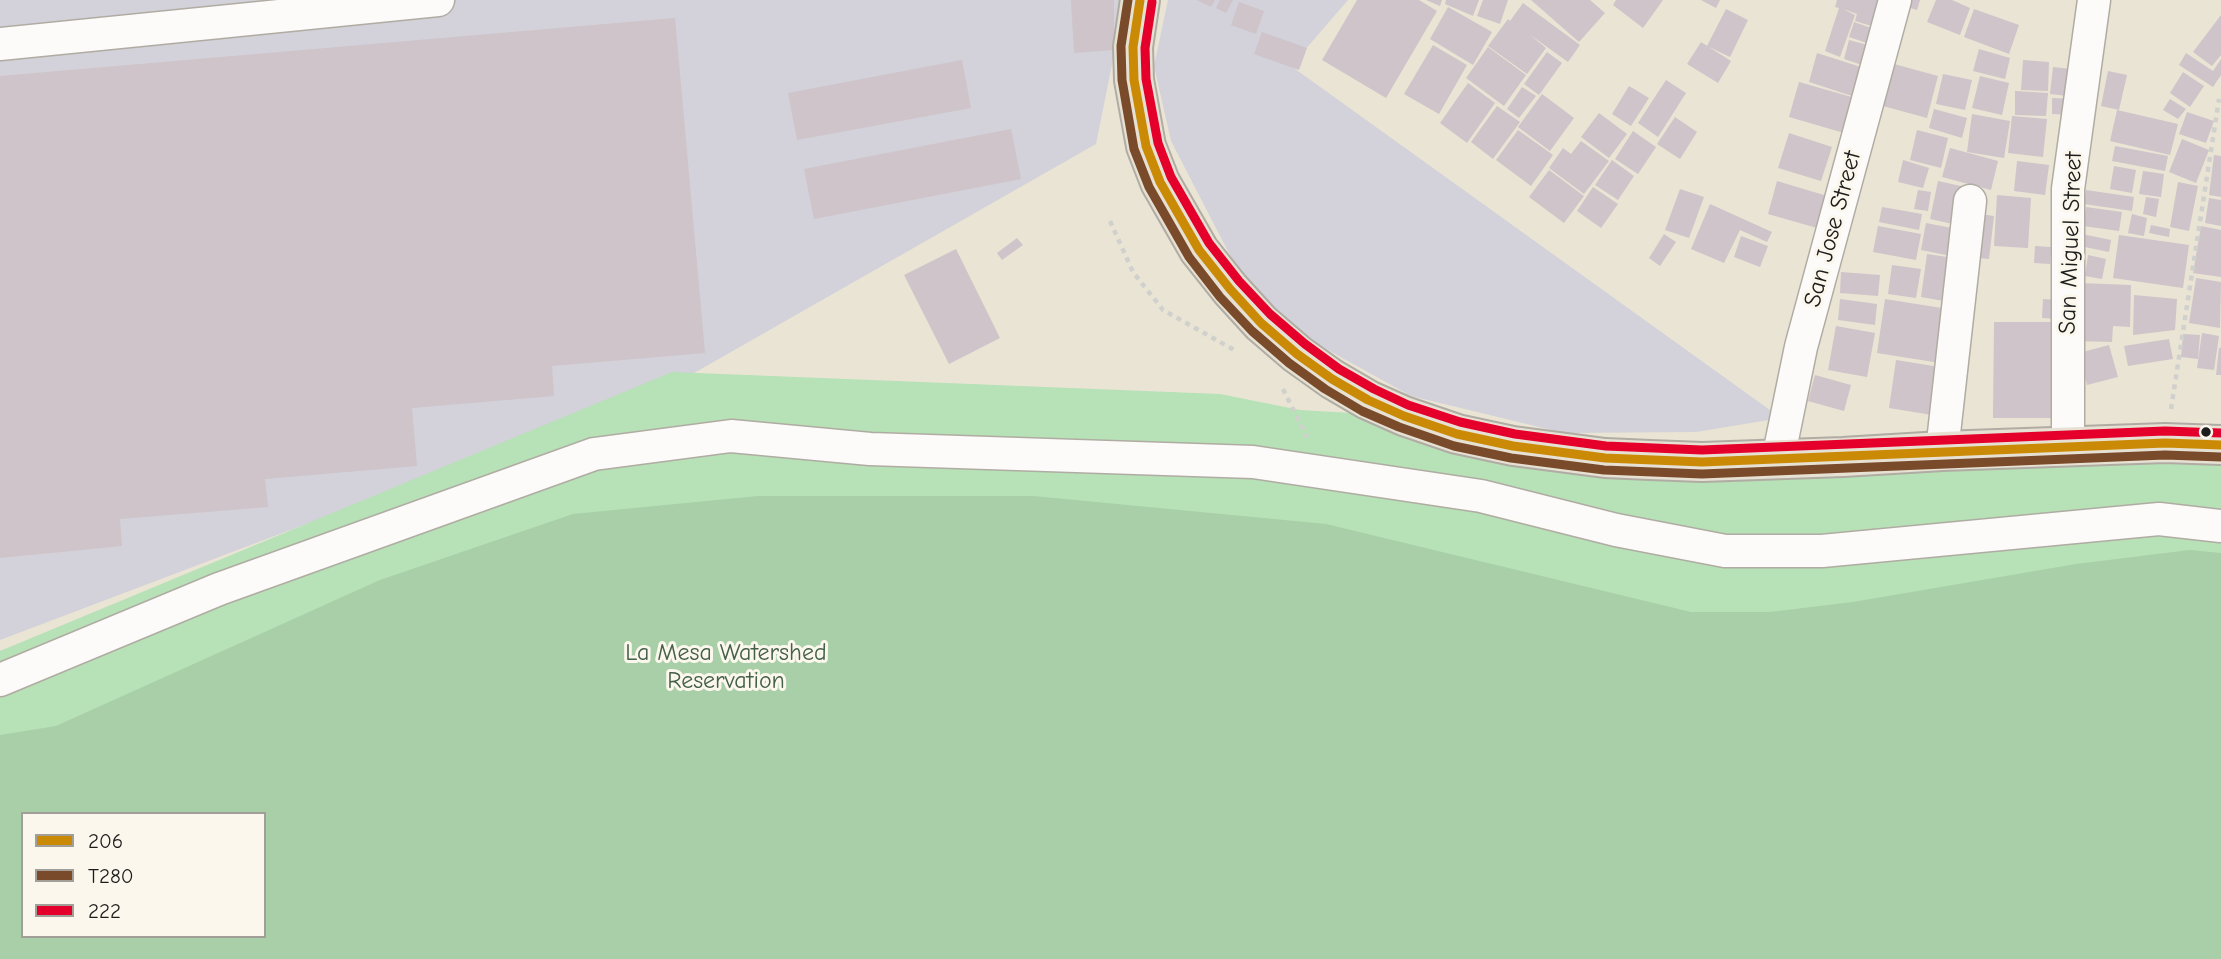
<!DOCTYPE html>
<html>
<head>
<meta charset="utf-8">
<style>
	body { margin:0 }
	#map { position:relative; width:2221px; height:959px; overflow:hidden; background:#eae4d5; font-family:"Comic Neue",sans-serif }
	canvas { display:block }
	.legend { position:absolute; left:21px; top:812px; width:245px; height:126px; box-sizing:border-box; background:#fbf7ec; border:2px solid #a29f99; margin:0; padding:9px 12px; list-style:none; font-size:21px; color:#1c1c1c }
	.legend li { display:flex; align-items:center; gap:14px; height:35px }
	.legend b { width:35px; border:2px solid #a29f99 }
</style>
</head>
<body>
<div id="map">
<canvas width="2221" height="959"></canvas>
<ul class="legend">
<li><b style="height:9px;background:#cb8a06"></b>206</li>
<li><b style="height:9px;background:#7a4b2a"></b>T280</li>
<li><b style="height:9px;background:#e4002b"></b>222</li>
</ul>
</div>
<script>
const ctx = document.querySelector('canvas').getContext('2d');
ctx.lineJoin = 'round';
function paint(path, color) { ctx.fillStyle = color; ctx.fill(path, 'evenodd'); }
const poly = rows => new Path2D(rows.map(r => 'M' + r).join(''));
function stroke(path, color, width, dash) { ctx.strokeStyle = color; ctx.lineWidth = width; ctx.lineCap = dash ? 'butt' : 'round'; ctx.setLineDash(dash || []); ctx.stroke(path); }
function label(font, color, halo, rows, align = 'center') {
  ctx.font = font + ' "Comic Neue",sans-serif'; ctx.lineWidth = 6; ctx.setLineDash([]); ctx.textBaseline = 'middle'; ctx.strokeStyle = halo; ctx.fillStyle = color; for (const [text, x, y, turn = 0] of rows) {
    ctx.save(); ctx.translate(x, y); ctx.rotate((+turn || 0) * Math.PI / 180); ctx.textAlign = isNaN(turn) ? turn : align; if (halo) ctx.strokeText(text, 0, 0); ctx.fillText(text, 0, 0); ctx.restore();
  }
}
paint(poly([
	[0,0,1125,0,1096,144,673,385,0,640],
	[1168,0,1348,0,1291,66,1781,418,1696,432,1564,433,1411,396,1290,329,1233,261,1171,141,1154,66]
]), '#d3d1d9');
paint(poly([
	[672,372,1220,394,1300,410,1404,416,1556,453,2221,445,2221,959,0,959,0,651],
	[23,814,264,814,264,936,23,936]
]), '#b7e1b6');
paint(poly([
	[758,496,1033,496,1326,524,1691,612,1770,612,1853,602,2076,564,2190,550,2221,553,2221,959,0,959,0,735,56,726,380,580,573,514],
	[23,814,264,814,264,936,23,936]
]), '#a8cfa8');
paint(poly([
	[1071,0,1114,0,1114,50,1074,53],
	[1197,0,1215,0,1211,7],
	[1220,0,1233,0,1226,13,1216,8],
	[1357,0,1419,0,1437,11,1386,98,1322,60],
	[1426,0,1442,0,1440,6],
	[1446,0,1479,0,1473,16,1445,4],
	[1483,0,1508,0,1500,24,1477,16],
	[1531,0,1590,0,1605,13,1579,42],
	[1616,0,1663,0,1643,28,1613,5],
	[1701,0,1720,0,1716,8],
	[1837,0,1887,0,1878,28,1855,21,1857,14,1843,9,1855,15,1840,57,1825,51,1839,8,1835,7],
	[1899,0,1920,0,1917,10,1898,4],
	[1936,0,1952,0,1970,8,1960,35,1927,22],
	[1239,2,1264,11,1256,34,1231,25],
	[1523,3,1580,45,1568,62,1529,34,1546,48,1527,74,1488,46,1508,19,1510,21],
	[1448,7,1492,32,1473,65,1430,39],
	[1726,9,1748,20,1730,57,1707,46],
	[1974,9,2019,25,2009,54,1964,37],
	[2221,15,2221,55,2212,66,2193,52],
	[675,18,705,353,552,366,554,396,412,408,417,466,265,479,268,507,120,519,122,546,0,558,0,76],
	[1854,22,1871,28,1867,43,1849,37],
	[1262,32,1307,48,1299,70,1254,54],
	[1849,40,1871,46,1865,66,1844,59],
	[1701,42,1731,61,1718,83,1687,64],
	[1433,45,1467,65,1439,114,1404,94],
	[1488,47,1526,75,1504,106,1466,78],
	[1979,49,2010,58,2005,79,1973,71],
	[1547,52,1562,63,1539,95,1524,84],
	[1817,53,1864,68,1855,97,1809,82],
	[2186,53,2213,71,2221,59,2221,75,2213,87,2179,65],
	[962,60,971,108,797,140,788,93],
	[2023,60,2049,62,2048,91,2021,90],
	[1894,64,1938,76,1927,118,1883,106],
	[2053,67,2080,70,2077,97,2050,94],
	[2108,71,2127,75,2119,110,2101,106],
	[2183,72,2204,86,2190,107,2170,93],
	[1943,74,1972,80,1965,110,1936,104],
	[1980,76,2009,83,2002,115,1972,108],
	[1666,80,1686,93,1658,137,1638,123],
	[1799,82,1862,100,1851,135,1789,117],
	[1468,83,1495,103,1467,143,1440,123],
	[1629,86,1649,98,1631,126,1612,114],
	[1522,87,1536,96,1519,118,1507,109],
	[2015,91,2048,93,2046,116,2015,115],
	[1542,94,1574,118,1550,151,1518,127],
	[2052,98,2073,99,2073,115,2052,114],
	[2170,99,2186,109,2178,119,2163,110],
	[1497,106,1520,122,1493,159,1471,142],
	[1934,109,1967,118,1962,138,1929,128],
	[2117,110,2178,124,2170,155,2110,141],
	[2187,112,2214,121,2206,143,2179,134],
	[1599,113,1627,134,1609,158,1581,137],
	[1972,114,2010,121,2004,158,1967,152],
	[2012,116,2047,119,2043,157,2008,153],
	[1675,117,1697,132,1680,159,1657,144],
	[1011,129,1021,179,814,219,804,169],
	[1518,130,1553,155,1531,186,1496,160],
	[1917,130,1948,138,1941,168,1910,160],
	[1633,131,1656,147,1638,174,1615,159],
	[1789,133,1832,147,1821,181,1778,168],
	[2182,139,2209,150,2196,183,2169,172],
	[1581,141,1609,161,1584,194,1549,168,1563,148,1571,154],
	[2115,146,2168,156,2165,171,2112,161],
	[1950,148,1998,161,1991,190,1942,177],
	[2214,155,2221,156,2221,197,2209,195],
	[1612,160,1634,176,1618,200,1595,185],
	[1903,160,1929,168,1923,188,1898,182],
	[2017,161,2049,165,2045,195,2014,191],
	[2114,166,2136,170,2132,193,2110,189],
	[1549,170,1584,196,1564,223,1529,197],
	[2143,171,2164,174,2161,197,2139,194],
	[1777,181,1834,198,1824,230,1768,214],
	[1938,181,1970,188,1962,226,1930,219],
	[2178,182,2198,186,2189,231,2170,227],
	[1593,187,1618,204,1601,228,1577,211],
	[1680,189,1704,197,1689,238,1665,230],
	[1918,190,1931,192,1928,211,1914,209],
	[2086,190,2134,197,2132,211,2084,204],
	[1997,195,2031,198,2028,248,1994,246],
	[2146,197,2159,199,2156,217,2143,214],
	[2209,198,2221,200,2221,226,2205,223],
	[1710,204,1772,232,1767,242,1740,230,1724,263,1691,249],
	[1882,207,1922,214,1919,230,1879,222],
	[2086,207,2122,212,2119,231,2083,226],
	[1974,213,1994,216,1989,259,1968,257],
	[2132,214,2147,218,2144,236,2128,233],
	[1926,223,1962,230,1956,257,1921,250],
	[2151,225,2170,229,2169,237,2149,233],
	[1878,226,1921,234,1916,260,1873,252],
	[2201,226,2221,230,2221,277,2193,273],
	[1664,234,1676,242,1660,266,1649,258],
	[2082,234,2111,240,2109,252,2080,246],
	[2119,235,2189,245,2183,288,2113,278],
	[1741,236,1768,246,1760,267,1734,257],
	[1017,238,1023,245,1002,260,997,253],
	[2035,246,2051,247,2050,264,2034,263],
	[956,249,1000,338,949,364,904,275],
	[1927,254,1961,259,1955,303,1921,297],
	[2088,255,2106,259,2102,279,2085,276],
	[1892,265,1921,269,1916,298,1888,294],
	[1841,272,1880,275,1878,296,1840,293],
	[2196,278,2221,282,2220,328,2189,323],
	[2079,283,2131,285,2130,327,2113,326,2112,342,2076,341],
	[2134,295,2177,299,2175,330,2133,335],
	[1840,299,1877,304,1875,325,1838,320],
	[1885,299,1948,309,1940,363,1877,353],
	[2043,299,2060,300,2059,319,2042,318],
	[1994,322,2054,322,2053,418,1993,418],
	[1836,326,1875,333,1867,377,1828,370],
	[2202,333,2219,336,2214,370,2197,368],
	[2183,334,2200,335,2198,359,2181,357],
	[2169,339,2173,359,2128,366,2124,346],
	[2109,345,2118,377,2087,385,2079,353],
	[2219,348,2221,348,2221,375,2216,375],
	[1896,360,1946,368,1938,416,1889,408],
	[1815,375,1851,385,1844,411,1808,401]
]), '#cec4c9');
const minor = poly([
	[0,44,438,0],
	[2068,446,2068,189,2094,0],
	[1942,451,1970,201],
	[1778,459,1801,347,1895,0],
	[0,680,219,589,594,454,731,436,870,449,1253,462,1481,496,1616,530,1725,551,1822,551,2159,519,2221,526]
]);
const major = poly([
	[1140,0,1133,47,1134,80,1146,146,1160,182,1199,250,1230,289,1261,323,1297,354,1332,379,1368,400,1404,416,1457,434,1513,446,1605,458,1650,460,1702,462,1843,457,1942,451,2165,443,2221,445]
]);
stroke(minor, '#b0aca3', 35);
stroke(major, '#b0aca3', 42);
stroke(poly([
	[1110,221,1133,272,1163,310,1236,351],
	[1283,389,1307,437],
	[2171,409,2219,99]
]), '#d0d0cc', 4.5, [5, 5]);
stroke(minor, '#fcfbf9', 32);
stroke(major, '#e7e1d4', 38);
stroke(poly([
	[1140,0,1133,47,1134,80,1146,146,1160,182,1199,250,1230,289,1261,323,1297,354,1332,379,1368,400,1404,416,1457,434,1513,446,1605,458,1702,462,2165,443,2221,445]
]), '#cb8a06', 9);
stroke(poly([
	[1128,0,1121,46,1122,80,1134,149,1149,187,1189,257,1220,297,1252,331,1289,363,1325,389,1362,411,1399,427,1454,446,1511,458,1604,470,1702,474,2165,455,2221,457]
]), '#7a4b2a', 9);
stroke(poly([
	[1152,2,1145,48,1146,79,1158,143,1171,177,1209,243,1239,281,1270,314,1305,344,1339,369,1374,389,1408,405,1460,422,1515,434,1606,446,1702,450,2165,431,2221,433]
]), '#e4002b', 9);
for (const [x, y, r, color] of [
	[2206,432,6,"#1c1c1c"]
]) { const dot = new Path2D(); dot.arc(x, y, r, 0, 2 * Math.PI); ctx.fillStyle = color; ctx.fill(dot); stroke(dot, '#fbf7ec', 2.5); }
label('24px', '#1c1c1c', '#fbf7ec', [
	["San Jose Street",1833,229,-75],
	["San Miguel Street",2071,243,-88]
]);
label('24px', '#446049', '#fbf7ec', [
	["La Mesa Watershed",726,653],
	["Reservation",726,681]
]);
</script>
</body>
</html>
